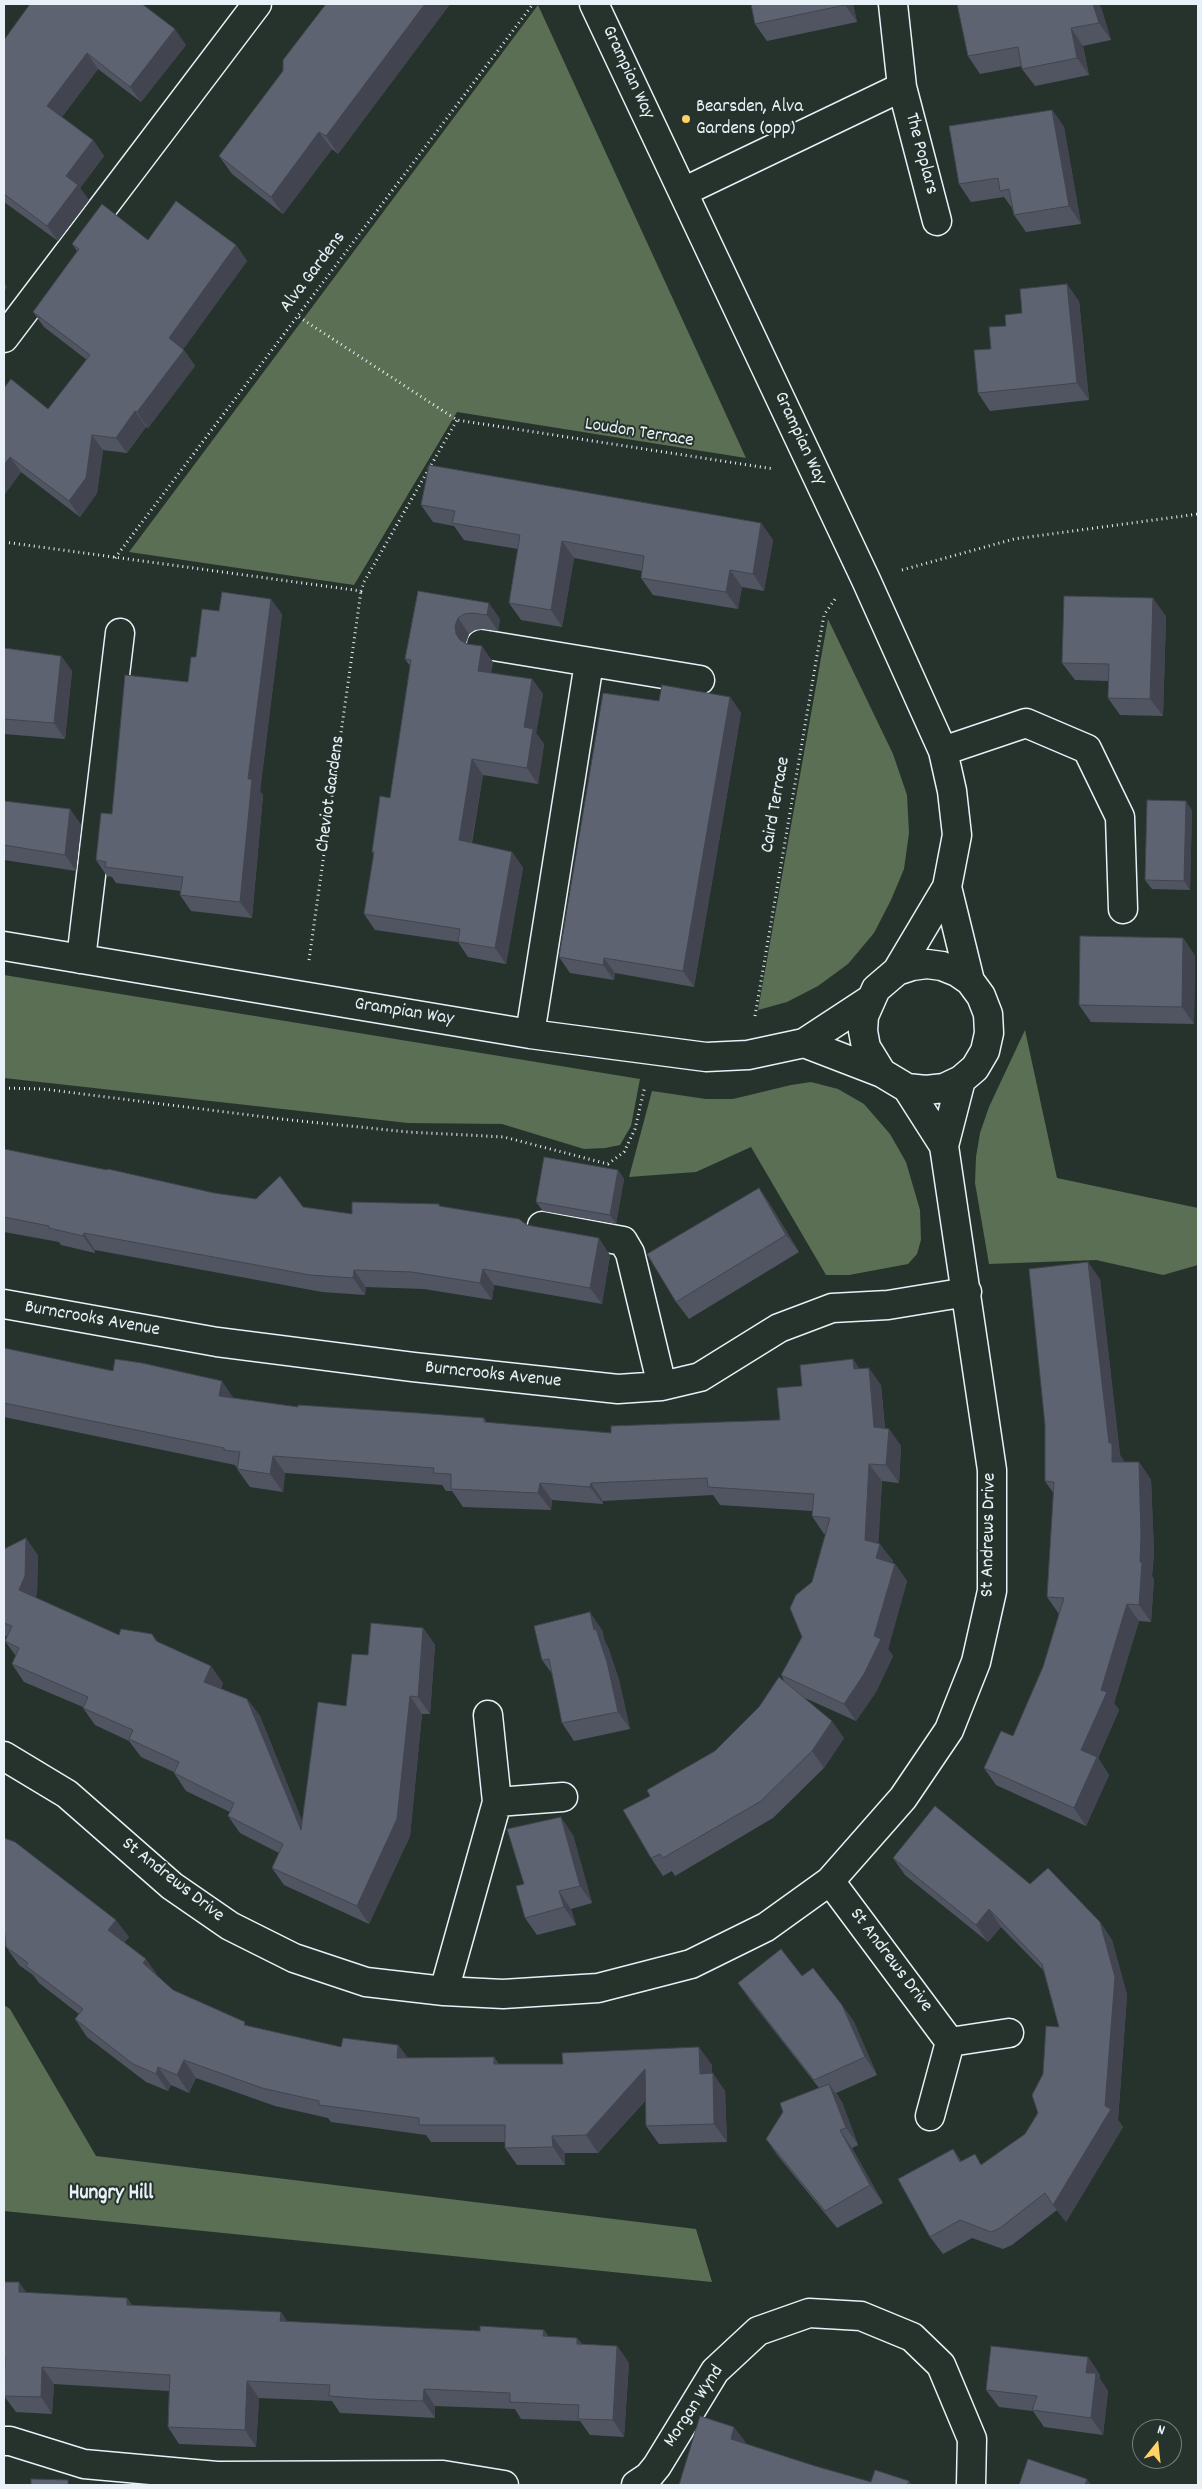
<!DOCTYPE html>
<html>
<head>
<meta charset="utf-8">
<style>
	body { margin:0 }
	#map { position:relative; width:1202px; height:2489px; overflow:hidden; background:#26332d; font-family:Dekko,sans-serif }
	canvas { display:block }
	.frame { position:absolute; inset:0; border:5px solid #e8f1f8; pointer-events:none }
	.north { position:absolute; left:1132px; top:2419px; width:50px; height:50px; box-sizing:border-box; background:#26332d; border:1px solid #747f7e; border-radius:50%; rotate:16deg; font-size:14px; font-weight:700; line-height:20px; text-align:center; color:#e8f1f8 }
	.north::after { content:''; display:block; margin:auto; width:18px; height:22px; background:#ffd166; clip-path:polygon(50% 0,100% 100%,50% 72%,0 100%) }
</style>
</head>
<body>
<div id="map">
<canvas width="1202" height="2489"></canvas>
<div class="frame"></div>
<div class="north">N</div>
</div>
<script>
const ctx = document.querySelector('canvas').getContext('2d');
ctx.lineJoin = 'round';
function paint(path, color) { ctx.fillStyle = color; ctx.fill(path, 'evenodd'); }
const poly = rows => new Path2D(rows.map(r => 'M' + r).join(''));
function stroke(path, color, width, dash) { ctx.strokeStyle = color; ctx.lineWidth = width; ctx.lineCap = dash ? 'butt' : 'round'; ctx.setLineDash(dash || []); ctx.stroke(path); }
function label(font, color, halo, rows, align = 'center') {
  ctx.font = font + ' Dekko,sans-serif'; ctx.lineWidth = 4; ctx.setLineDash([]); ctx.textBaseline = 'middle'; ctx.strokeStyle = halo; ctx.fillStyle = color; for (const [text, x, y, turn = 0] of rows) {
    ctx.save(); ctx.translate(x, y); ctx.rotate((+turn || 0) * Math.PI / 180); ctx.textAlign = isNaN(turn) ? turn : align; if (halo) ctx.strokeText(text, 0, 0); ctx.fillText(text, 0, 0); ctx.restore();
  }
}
paint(poly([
	[538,5,746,458,457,412,354,585,129,552],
	[828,619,893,754,907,795,909,833,904,869,891,900,874,933,848,964,818,986,787,1002,758,1010],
	[4,975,640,1079,631,1126,620,1145,605,1148,584,1149,502,1124,408,1123,4,1078],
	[1025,1030,1057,1178,1198,1208,1198,1265,1163,1275,1096,1260,989,1264,975,1183,976,1157,980,1133,989,1107],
	[811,1082,838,1089,864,1104,890,1134,906,1162,920,1210,921,1240,917,1254,908,1264,849,1275,826,1275,751,1147,696,1172,629,1177,652,1091,706,1099,733,1099,791,1085],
	[4,2005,10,2009,96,2156,696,2229,712,2282,4,2211]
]), '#5a6f53');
const minor = poly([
	[594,4,866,580,943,751,952,791,957,835,947,887,897,971],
	[893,4,902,87,937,221],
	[683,192,902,87],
	[4,338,257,4],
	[481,644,700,680],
	[943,751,1026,723,1087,749,1120,817,1123,909],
	[947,887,970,981],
	[4,946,530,1034,706,1057,748,1055,804,1043,868,1001],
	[81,959,120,633],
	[530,1034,589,663],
	[804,1043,882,1073,907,1088,926,1090,944,1088,961,1080,975,1068,985,1051,989,1033,988,1014,981,996,970,981,957,972,942,966,927,964,912,966,897,971,876,989,864,1016,863,1031,866,1047,882,1073],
	[907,1088,944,1146],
	[542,1226,623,1241,630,1253,662,1386],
	[4,1304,217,1342,413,1367,618,1389,662,1386,700,1377,779,1328,832,1308,888,1305,967,1292],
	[4,1756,67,1794,172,1886,230,1926,294,1958,366,1982,444,1991,503,1994,598,1988,691,1964,766,1927,830,1881,903,1798,949,1730,976,1662,992,1591,992,1470,944,1146,961,1080],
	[497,1802,563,1797],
	[830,1881,950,2042,930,2116],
	[444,1991,497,1802,488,1715],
	[950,2042,1009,2033],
	[4,2441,10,2441,84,2464,217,2476,443,2475,504,2485],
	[636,2485,648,2477,657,2466,715,2371,758,2331,809,2313,861,2316,912,2337,941,2365,972,2439,971,2485]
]);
stroke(minor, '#e8f1f8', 31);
stroke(poly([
	[299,317,457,420,774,469],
	[4,542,361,591,364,582,457,420],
	[115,558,533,4],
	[902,570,1014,539,1198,514],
	[309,960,361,591],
	[755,1016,824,615,835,599],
	[4,1088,43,1089,281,1119,408,1132,504,1137,608,1164,624,1152,635,1129,645,1086]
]), '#e8f1f8', 3, [1, 4]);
stroke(minor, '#26332d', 28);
paint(poly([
	[450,4,338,154,332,149,283,214,232,174,219,156,283,71],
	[751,4,853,4,857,22,767,41,755,24],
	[1101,7,1111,40,1083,46,1089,75,1035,86,1022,69,1022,66,980,74,968,56],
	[4,40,186,45,141,102,98,69,62,117,93,140,104,156,80,188,89,200,58,241,4,202],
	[1052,110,1064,127,1081,224,1026,232,1014,215,1012,208,1004,197,971,202,959,184],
	[148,240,236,245,247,261,183,349,195,366,148,428,146,427,127,453,103,450,97,493,80,517,21,472,4,495,4,388,48,409,87,360,44,327,33,312,77,251,72,244],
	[1079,301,1089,400,990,411,978,393,991,349,1006,326,1022,313],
	[421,505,761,523,773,540,764,591,742,587,738,609,653,595,641,578,642,571,574,558,562,627,521,620,509,603,518,549,464,540,454,526,433,522],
	[418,591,500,619,498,631,483,629,475,630,469,634,466,643,493,662,491,673,532,679,543,694,536,733,544,744,538,784,483,775,472,843,512,852,523,868,506,964,468,957,458,942,375,930,364,914,374,855,372,852,390,798,410,666,405,659],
	[219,611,282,614,260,791,263,795,252,918,191,911,180,895,181,891,116,883,112,877,107,876,96,860,112,814,188,682,196,657],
	[1166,616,1163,716,1120,715,1108,698,1108,681,1075,680,1062,663],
	[4,648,61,656,72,671,65,739,4,734],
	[730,697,741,713,694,987,615,973,614,980,570,973,559,957,659,701],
	[4,801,70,809,81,825,76,871,4,860],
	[1192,810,1190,890,1152,889,1145,880],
	[1183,938,1195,956,1194,1024,1091,1022,1079,1005],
	[4,1149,214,1193,303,1207,352,1214,439,1204,440,1206,527,1225,610,1255,602,1304,494,1285,492,1300,424,1289,366,1287,365,1295,322,1292,95,1250,95,1253,61,1245,59,1242,4,1232],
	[618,1170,624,1179,616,1224,543,1211,536,1202],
	[759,1188,771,1206,799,1252,689,1319,676,1302],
	[1100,1279,1120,1455,1124,1461,1124,1462,1139,1462,1151,1480,1154,1553,1152,1576,1154,1579,1151,1622,1139,1621,1114,1703,1119,1710,1098,1758,1109,1775,1086,1826,996,1785,984,1768,1013,1736,1043,1667,1059,1614,1047,1597,1054,1494,1045,1481,1045,1425],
	[4,1348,234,1398,298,1407,484,1418,487,1423,611,1433,780,1420,802,1386,853,1359,859,1369,881,1385,885,1428,889,1429,901,1446,899,1483,882,1481,878,1543,893,1561,892,1563,895,1564,907,1581,888,1649,893,1656,876,1692,856,1721,805,1698,844,1738,824,1768,773,1818,675,1876,672,1871,663,1876,651,1858,650,1796,715,1751,785,1682,781,1675,802,1637,812,1582,826,1534,824,1534,812,1516,812,1511,720,1505,713,1495,603,1501,603,1504,552,1500,551,1510,463,1507,452,1491,446,1491,442,1485,285,1473,283,1492,250,1487,237,1469,238,1467,236,1467,235,1465,4,1417],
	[4,1549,38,1555,37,1594,35,1598,119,1635,152,1634,158,1642,223,1683,221,1689,247,1699,260,1716,302,1821,346,1706,368,1655,423,1628,435,1645,430,1714,422,1714,410,1836,369,1924,284,1885,272,1868,279,1853,240,1833,228,1816,230,1812,186,1791,174,1773,174,1772,141,1757,129,1741,95,1725,83,1708,83,1707,24,1682,12,1664,16,1656,5,1641,7,1637,4,1635],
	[602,1630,605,1642,608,1647,619,1680,630,1729,574,1741,562,1723,553,1675,542,1660],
	[573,1835,592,1903,571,1909,576,1925,537,1935,525,1918,524,1884],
	[4,1838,129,1937,124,1942,158,1977,173,1990,248,2026,341,2047,398,2045,408,2058,494,2057,499,2064,712,2065,712,2073,725,2091,727,2142,659,2144,646,2126,646,2100,598,2153,565,2153,565,2165,517,2165,505,2148,505,2142,431,2142,426,2135,331,2122,328,2118,275,2106,196,2078,189,2093,171,2085,168,2091,146,2082,87,2037,75,2019,79,2014,39,1983,33,1975,19,1965,6,1947,5,1939,4,1938],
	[893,1858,1030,1884,1100,1922,1112,1940,1127,1995,1118,2120,1123,2127,1066,2222,1057,2210,1012,2245,1003,2249,972,2238,943,2254,930,2237,953,2149,961,2161,982,2164,1025,2134,1038,2113,1059,2027,1044,1971,1001,1927,988,1942,905,1875],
	[802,1976,842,2005,854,2022,877,2075,836,2093,842,2102,858,2145,852,2148,883,2203,837,2228,778,2156,766,2139,819,2088,750,2000,738,1983],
	[4,2282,26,2293,127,2298,132,2305,287,2322,480,2331,544,2330,548,2336,577,2338,582,2344,617,2346,629,2363,624,2437,590,2435,580,2421,521,2419,515,2409,435,2406,435,2418,380,2415,340,2413,332,2401,259,2398,256,2447,179,2444,168,2427,169,2391,54,2384,52,2414,16,2412,4,2396,5,2375,4,2375],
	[1088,2357,1100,2375,1100,2379,1108,2391,1103,2435,1044,2427,1033,2411,999,2407,986,2390]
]), '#515561');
paint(poly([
	[425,4,450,4,338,154,326,136],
	[844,4,853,4,857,22,845,5],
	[1093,4,1099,4,1101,7,1111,40,1099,23],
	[1071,28,1083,46,1089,75,1077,58],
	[175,29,186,45,141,102,130,87],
	[87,53,98,69,58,122,47,106],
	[1052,110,1064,127,1081,224,1069,206],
	[319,132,332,149,283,214,271,197],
	[93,140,104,156,80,188,89,200,58,241,47,226,66,176],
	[236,245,247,261,180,354,169,338],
	[4,282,7,287,4,292],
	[1067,284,1079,301,1089,400,1077,383],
	[184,350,195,366,148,428,137,412],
	[135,411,146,427,127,453,116,438],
	[92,435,103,450,97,493,80,517,69,501],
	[10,457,21,472,4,495,4,465],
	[761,523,773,540,764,591,753,574],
	[562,541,574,558,562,627,551,610],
	[730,570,742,587,738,609,726,592],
	[1153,598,1166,616,1163,716,1150,699],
	[271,599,282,614,260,791,263,795,252,918,240,902,248,779],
	[489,603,500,619,498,631,487,615],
	[458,618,469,634,466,642,467,650,456,634,455,626],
	[482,646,493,662,489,686,478,671],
	[61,656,72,671,65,739,54,723],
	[532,679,543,694,536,733,544,744,538,784,527,768,524,727],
	[730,697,741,713,694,987,683,971],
	[472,759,483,775,469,856,459,840],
	[1186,801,1192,810,1190,890,1184,881],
	[70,809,81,825,76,871,65,855],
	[512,852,523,868,506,964,495,948],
	[1183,938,1195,956,1194,1024,1182,1007],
	[604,958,615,973,614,980,603,965],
	[618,1170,624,1179,616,1224,610,1215],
	[759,1188,771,1206,799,1252,786,1235],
	[84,1233,95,1250,95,1253,83,1236],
	[599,1238,610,1255,602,1304,590,1288],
	[1088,1262,1100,1279,1120,1455,1124,1461,1124,1479,1112,1462,1109,1443],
	[483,1269,494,1285,492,1300,480,1283],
	[354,1270,366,1287,365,1295,353,1278],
	[853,1359,865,1377,854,1369],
	[869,1368,881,1385,886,1445,874,1427],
	[222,1381,234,1399,219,1396],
	[889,1429,901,1446,899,1483,886,1465],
	[273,1456,285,1473,283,1492,270,1474],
	[1139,1462,1151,1480,1154,1553,1152,1576,1154,1579,1151,1622,1139,1605,1140,1562],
	[869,1464,882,1481,878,1554,880,1544,893,1561,889,1576,876,1558,865,1540],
	[540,1483,552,1500,551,1510,538,1493],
	[591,1483,603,1501,603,1504,590,1487],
	[26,1538,38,1555,37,1594,31,1608,19,1590],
	[895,1564,907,1581,888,1649,893,1656,876,1692,856,1721,844,1704,874,1636],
	[1127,1604,1139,1621,1114,1703,1119,1710,1098,1758,1109,1775,1086,1826,1074,1808,1081,1750,1101,1690],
	[590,1612,602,1630,605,1642,608,1647,619,1680,630,1729,618,1712,594,1630],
	[423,1628,435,1645,430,1714,418,1697],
	[211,1666,223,1683,216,1700,204,1682],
	[410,1696,422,1714,410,1836,369,1924,357,1906],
	[247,1699,260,1716,313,1848,301,1830],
	[832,1721,844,1738,824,1768,812,1751],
	[561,1817,573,1835,592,1903,580,1886],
	[559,1891,571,1909,576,1925,564,1907],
	[989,1909,1001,1927,988,1942,976,1925],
	[116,1920,129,1937,120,1948,108,1930],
	[1100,1922,1112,1940,1127,1995,1118,2120,1123,2127,1066,2222,1053,2205],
	[146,1959,159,1977,143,1963],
	[842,2005,854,2022,877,2075,865,2057],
	[398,2045,411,2062,397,2058],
	[699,2047,712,2065,712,2091,700,2074],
	[494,2057,506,2074,494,2064],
	[184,2060,196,2078,189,2093,177,2075],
	[158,2067,171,2085,168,2091,156,2074],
	[645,2069,657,2087,598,2153,586,2135],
	[713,2073,725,2091,727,2142,714,2124],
	[829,2084,842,2102,858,2145,846,2128],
	[840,2130,852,2148,883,2203,870,2185],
	[552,2136,565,2153,565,2165,553,2147],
	[19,2282,31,2299,19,2292],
	[127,2298,139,2315,127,2305],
	[281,2312,292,2328,280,2321],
	[544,2330,555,2346,543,2336],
	[577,2338,589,2354,577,2344],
	[617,2346,629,2363,624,2437,613,2420],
	[1088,2357,1100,2375,1100,2379,1108,2391,1103,2435,1091,2418,1086,2373],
	[42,2367,54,2384,52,2414,41,2397],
	[247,2381,259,2398,256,2447,245,2430],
	[424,2389,435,2406,435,2418,423,2401],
	[734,2427,747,2444,731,2439],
	[1087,2479,1091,2485,1085,2485],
	[909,2481,912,2485,907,2485]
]), '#42454f');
const building = poly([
	[30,4,142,4,175,29,130,87,87,53,47,106,93,140,66,176,78,185,47,226,4,194,4,40,30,4],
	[326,4,425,4,326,136,319,132,271,197,219,156,283,71,283,60,326,4],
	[751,4,844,4,845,5,755,24,751,4],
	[957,4,1093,4,1099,23,1071,28,1077,58,1022,69,1018,47,968,56,957,4],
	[1052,110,1069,206,1014,215,1009,189,1000,191,998,178,959,184,949,126,1052,110],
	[176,201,236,245,169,338,184,350,137,412,135,411,116,438,92,435,86,478,69,501,10,457,4,465,4,388,11,379,48,409,90,355,33,312,79,249,72,244,102,204,148,240,176,201],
	[1067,284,1077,383,978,393,974,350,991,349,989,327,1006,326,1005,315,1022,313,1020,289,1067,284],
	[429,465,761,523,753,574,730,570,726,592,641,578,644,556,562,541,551,610,509,603,520,535,452,523,455,511,421,505,429,465],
	[418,591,489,603,487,615,472,613,464,614,458,618,455,626,456,634,460,640,467,644,482,646,478,671,532,679,524,727,533,729,527,768,472,759,459,840,512,852,495,948,458,942,460,929,364,914,374,852,372,852,380,796,390,798,411,660,405,659,418,591],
	[222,592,271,599,248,779,252,779,240,902,180,895,183,877,105,867,106,862,96,860,101,813,112,814,125,675,188,682,191,657,196,657,202,609,219,611,222,592],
	[1064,596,1153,598,1150,699,1108,698,1109,664,1062,663,1064,596],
	[4,648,61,656,54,723,4,719,4,648],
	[662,685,730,697,683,971,604,958,603,965,559,957,603,693,659,701,662,685],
	[1147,800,1186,801,1184,881,1145,880,1147,800],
	[4,801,70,809,65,855,4,845,4,801],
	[1080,936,1183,938,1182,1007,1079,1005,1080,936],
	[4,1149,107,1170,108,1169,214,1193,256,1199,280,1176,303,1207,352,1214,352,1202,439,1204,439,1206,519,1219,527,1225,599,1238,590,1288,483,1269,480,1283,412,1272,354,1270,353,1278,310,1275,84,1233,83,1236,49,1228,49,1226,4,1217,4,1149],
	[544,1157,618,1170,610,1215,536,1202,544,1157],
	[759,1188,786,1235,676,1302,647,1254,759,1188],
	[1088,1262,1109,1443,1112,1443,1112,1462,1139,1462,1141,1535,1140,1562,1142,1562,1139,1605,1127,1604,1101,1690,1107,1692,1081,1750,1097,1757,1074,1808,984,1768,1001,1731,1013,1736,1043,1667,1064,1598,1047,1597,1054,1482,1045,1481,1045,1425,1029,1269,1088,1262],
	[4,1348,113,1371,115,1359,142,1363,222,1381,219,1396,298,1407,298,1405,418,1413,484,1418,484,1422,611,1433,611,1426,780,1420,777,1388,802,1386,800,1365,853,1359,854,1369,869,1368,874,1427,889,1429,886,1465,869,1464,865,1540,880,1544,876,1558,895,1564,874,1636,881,1639,864,1674,844,1704,781,1675,802,1637,790,1608,796,1595,812,1582,830,1518,812,1516,814,1494,708,1487,707,1478,591,1483,590,1487,540,1483,538,1493,451,1489,451,1474,433,1473,434,1468,273,1456,270,1474,237,1469,240,1452,224,1450,224,1448,4,1403,4,1348],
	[26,1538,25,1576,19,1590,119,1635,121,1629,152,1634,156,1641,211,1666,204,1682,247,1699,301,1830,318,1702,346,1706,352,1654,368,1655,371,1623,423,1628,418,1697,410,1696,397,1819,357,1906,272,1868,283,1844,228,1816,234,1803,174,1773,179,1762,129,1739,133,1730,83,1708,88,1697,12,1664,19,1648,5,1641,12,1626,4,1623,4,1549,26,1538],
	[590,1612,594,1630,596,1629,607,1662,618,1712,562,1723,549,1659,542,1660,534,1626,590,1612],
	[779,1677,832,1721,812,1751,761,1801,663,1858,660,1854,651,1858,623,1810,650,1796,647,1790,715,1751,759,1707,779,1677],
	[935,1806,1030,1884,1048,1868,1100,1922,1115,1977,1105,2106,1111,2109,1053,2205,1045,2193,1000,2228,991,2232,960,2220,930,2237,898,2179,953,2149,960,2162,975,2154,981,2165,1025,2134,1038,2113,1032,2095,1043,2074,1046,2026,1059,2027,1042,1964,989,1909,976,1925,893,1858,935,1806],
	[561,1817,580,1886,559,1891,564,1907,525,1918,516,1886,524,1884,507,1829,561,1817],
	[4,1838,15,1842,116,1920,108,1930,146,1959,143,1963,173,1990,245,2022,244,2025,341,2047,343,2038,398,2045,397,2058,494,2057,494,2064,563,2064,562,2053,699,2047,700,2074,713,2073,714,2124,646,2126,645,2069,586,2135,552,2136,553,2147,505,2148,505,2125,419,2125,419,2118,319,2105,319,2101,262,2088,184,2060,177,2075,158,2067,156,2074,133,2064,75,2019,83,2009,26,1966,28,1963,6,1947,4,1926,4,1838],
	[781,1949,802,1976,813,1968,842,2005,865,2057,814,2080,738,1983,781,1949],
	[829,2084,846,2128,840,2130,870,2185,825,2211,766,2139,783,2112,780,2103,829,2084],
	[4,2282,19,2282,19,2292,127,2298,127,2305,281,2312,280,2321,480,2331,480,2326,544,2330,543,2336,577,2338,577,2344,617,2346,613,2420,578,2419,579,2405,510,2402,510,2393,424,2389,423,2401,368,2399,329,2396,330,2385,247,2381,245,2430,168,2427,170,2375,42,2367,41,2397,4,2396,5,2358,4,2358,4,2282],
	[991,2346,1088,2357,1086,2373,1096,2373,1091,2418,1032,2410,1037,2396,986,2390,991,2346],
	[700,2416,734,2427,731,2439,815,2466,871,2482,875,2470,909,2481,907,2485,679,2485,700,2416],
	[1028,2459,1087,2479,1085,2485,1019,2485,1028,2459],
	[31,2479,68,2480,68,2485,31,2485,31,2479]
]);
paint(building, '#5e6371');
stroke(building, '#42454f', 1);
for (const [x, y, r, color] of [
	[686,119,5,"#ffd166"]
]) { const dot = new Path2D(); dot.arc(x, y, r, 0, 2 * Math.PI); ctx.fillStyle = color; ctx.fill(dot); stroke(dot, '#26332d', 2); }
label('19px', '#e8f1f8', '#26332d', [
	["Grampian Way",627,73,65],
	["The Poplars",920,154,75],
	["Alva Gardens",314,273,-53],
	["Loudon Terrace",639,434,9],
	["Grampian Way",799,439,65],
	["Cheviot Gardens",332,794,-82],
	["Caird Terrace",777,805,-80],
	["Grampian Way",404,1013,9],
	["Burncrooks Avenue",92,1320,10],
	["Burncrooks Avenue",493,1376,6],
	["St Andrews Drive",990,1535,-89],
	["St Andrews Drive",172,1881,38],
	["St Andrews Drive",890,1961,53],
	["Morgan Wynd",695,2407,-57]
]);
label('19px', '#e8f1f8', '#26332d', [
	["Bearsden, Alva",696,108],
	["Gardens (opp)",696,130]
], 'left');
label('bold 21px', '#e8f1f8', '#26332d', [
	["Hungry Hill",111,2195]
]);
</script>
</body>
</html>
